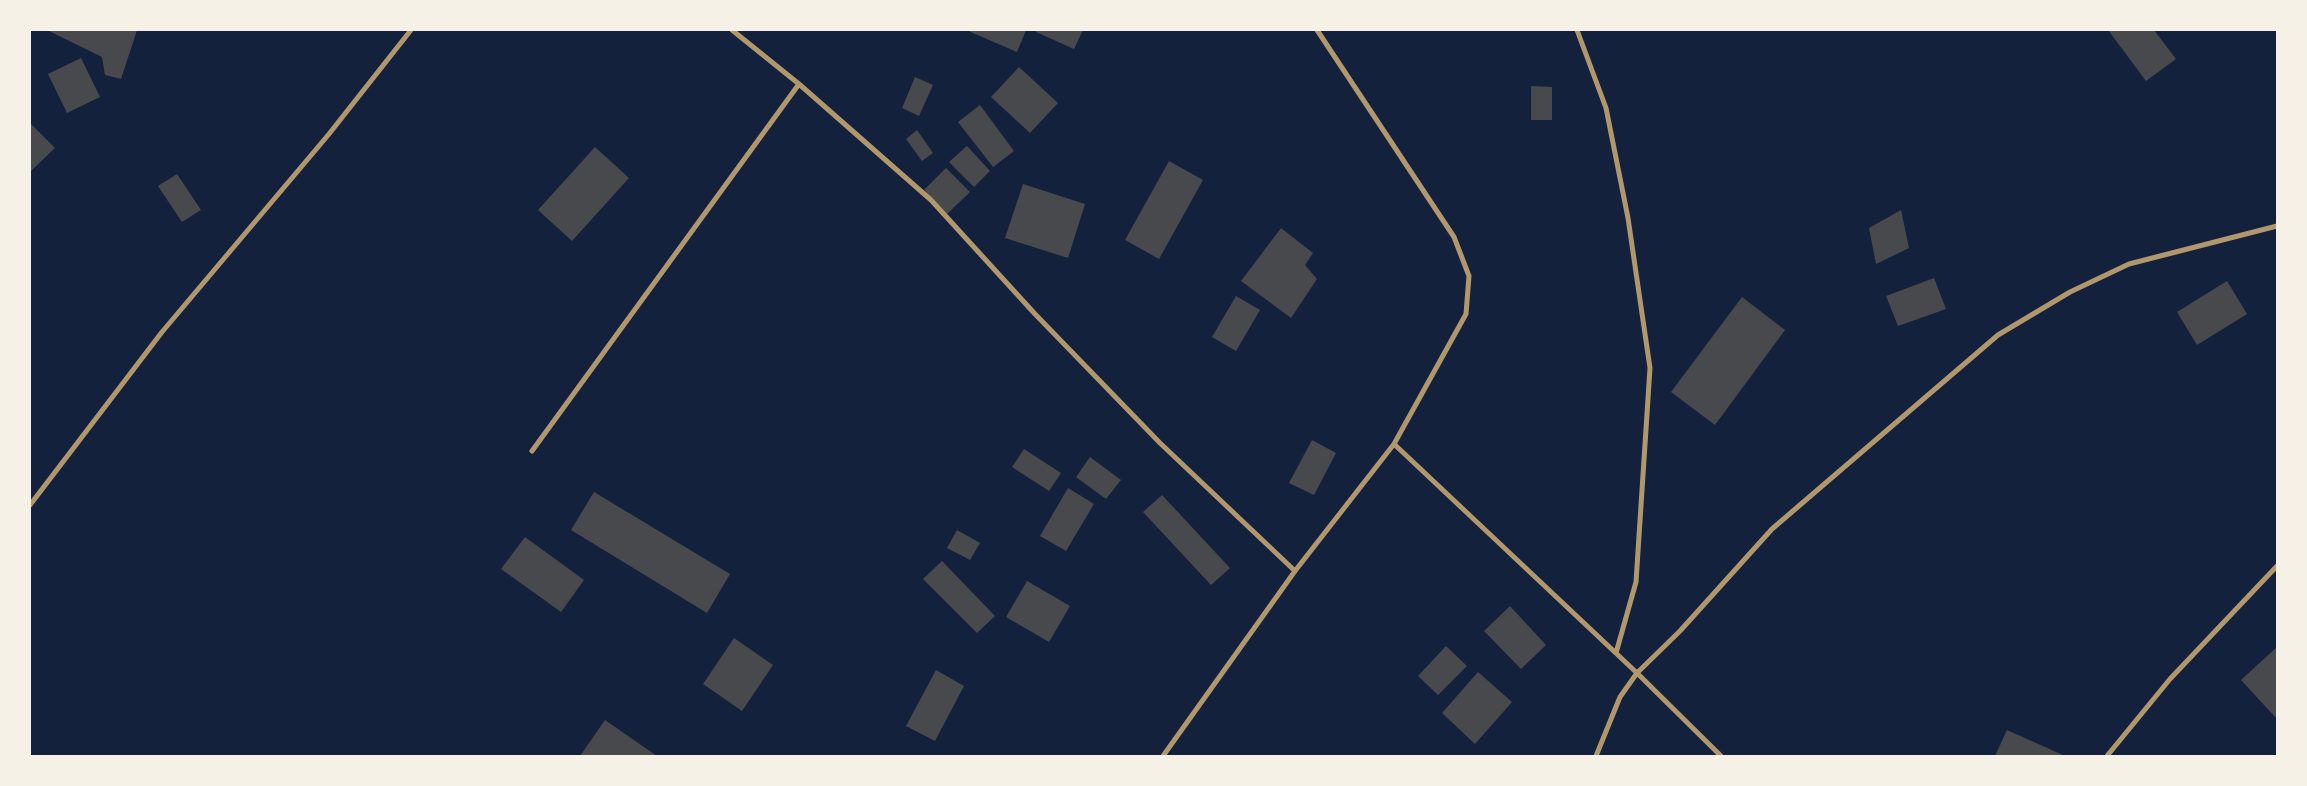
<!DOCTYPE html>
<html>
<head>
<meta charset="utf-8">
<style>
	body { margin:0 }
	#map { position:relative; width:2307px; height:786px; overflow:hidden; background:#14213d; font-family:Raleway,sans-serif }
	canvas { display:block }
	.frame { position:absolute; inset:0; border:31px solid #f6f1e7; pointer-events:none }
</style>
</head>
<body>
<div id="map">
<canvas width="2307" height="786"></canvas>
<div class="frame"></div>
</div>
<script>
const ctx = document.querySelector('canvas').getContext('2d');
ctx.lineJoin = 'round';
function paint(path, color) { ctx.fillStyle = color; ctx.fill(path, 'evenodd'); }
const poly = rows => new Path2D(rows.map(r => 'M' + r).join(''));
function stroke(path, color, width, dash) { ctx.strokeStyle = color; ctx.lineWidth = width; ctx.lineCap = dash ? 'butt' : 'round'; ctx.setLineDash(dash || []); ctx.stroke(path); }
paint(poly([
	[47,30,137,30,121,79,105,75,102,57],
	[966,30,1026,30,1017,52],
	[1037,30,1083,30,1074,49,1036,32],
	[2108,30,2154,30,2176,59,2146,81],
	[81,58,100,97,67,113,48,74],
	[1019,67,1058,103,1030,133,991,97],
	[915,77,933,85,919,116,902,108],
	[1531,86,1552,87,1552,120,1531,120],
	[980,105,1014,151,993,167,958,122],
	[30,123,55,148,30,172],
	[917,130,933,153,922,161,906,139],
	[967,146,990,171,974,187,949,162],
	[595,147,629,178,572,241,538,210],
	[1169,161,1203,180,1159,259,1125,240],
	[946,168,970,192,947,214,924,190],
	[177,174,201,210,182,222,158,186],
	[1023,184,1085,204,1068,258,1005,238],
	[1901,210,1909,248,1876,264,1869,228],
	[1281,228,1313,253,1305,265,1317,279,1291,318,1241,281],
	[1934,278,1946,309,1898,326,1886,296],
	[2227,281,2247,314,2197,345,2177,312],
	[1236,296,1260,310,1236,351,1212,337],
	[1742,297,1785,330,1715,425,1671,392],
	[1312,440,1336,453,1314,495,1289,483],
	[1024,449,1061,473,1049,491,1012,467],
	[1090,457,1121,480,1106,499,1076,477],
	[1068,488,1094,504,1066,551,1040,536],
	[594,492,730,574,707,613,571,530],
	[1162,495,1230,568,1211,585,1143,512],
	[957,530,980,543,970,560,947,548],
	[525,537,584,580,561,612,501,569],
	[942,561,995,616,977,633,923,579],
	[1027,581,1070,606,1049,642,1006,617],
	[1510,606,1546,645,1521,669,1484,631],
	[734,638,773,665,742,711,703,684],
	[1446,646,1467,666,1438,695,1418,676],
	[2277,647,2277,719,2241,680],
	[936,670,964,686,935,741,906,726],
	[1478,672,1512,702,1475,744,1442,713],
	[605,720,657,756,580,756],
	[2007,730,2065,756,1995,756]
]), '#48494c');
stroke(poly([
	[732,30,799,84,931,200,1035,314,1160,443,1295,571],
	[1577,30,1606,108,1628,218,1650,368,1636,582,1616,653],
	[1394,444,1637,673,1721,756],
	[532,451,799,84],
	[30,505,162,332,329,134,411,30],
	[1163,756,1295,571,1394,444,1466,314,1469,276,1454,237,1317,30],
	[1596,756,1620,697,1637,673,1680,631,1772,529,1998,335,2070,292,2129,264,2277,226],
	[2107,756,2170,679,2277,566]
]), '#b1986c', 5);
</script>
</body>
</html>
